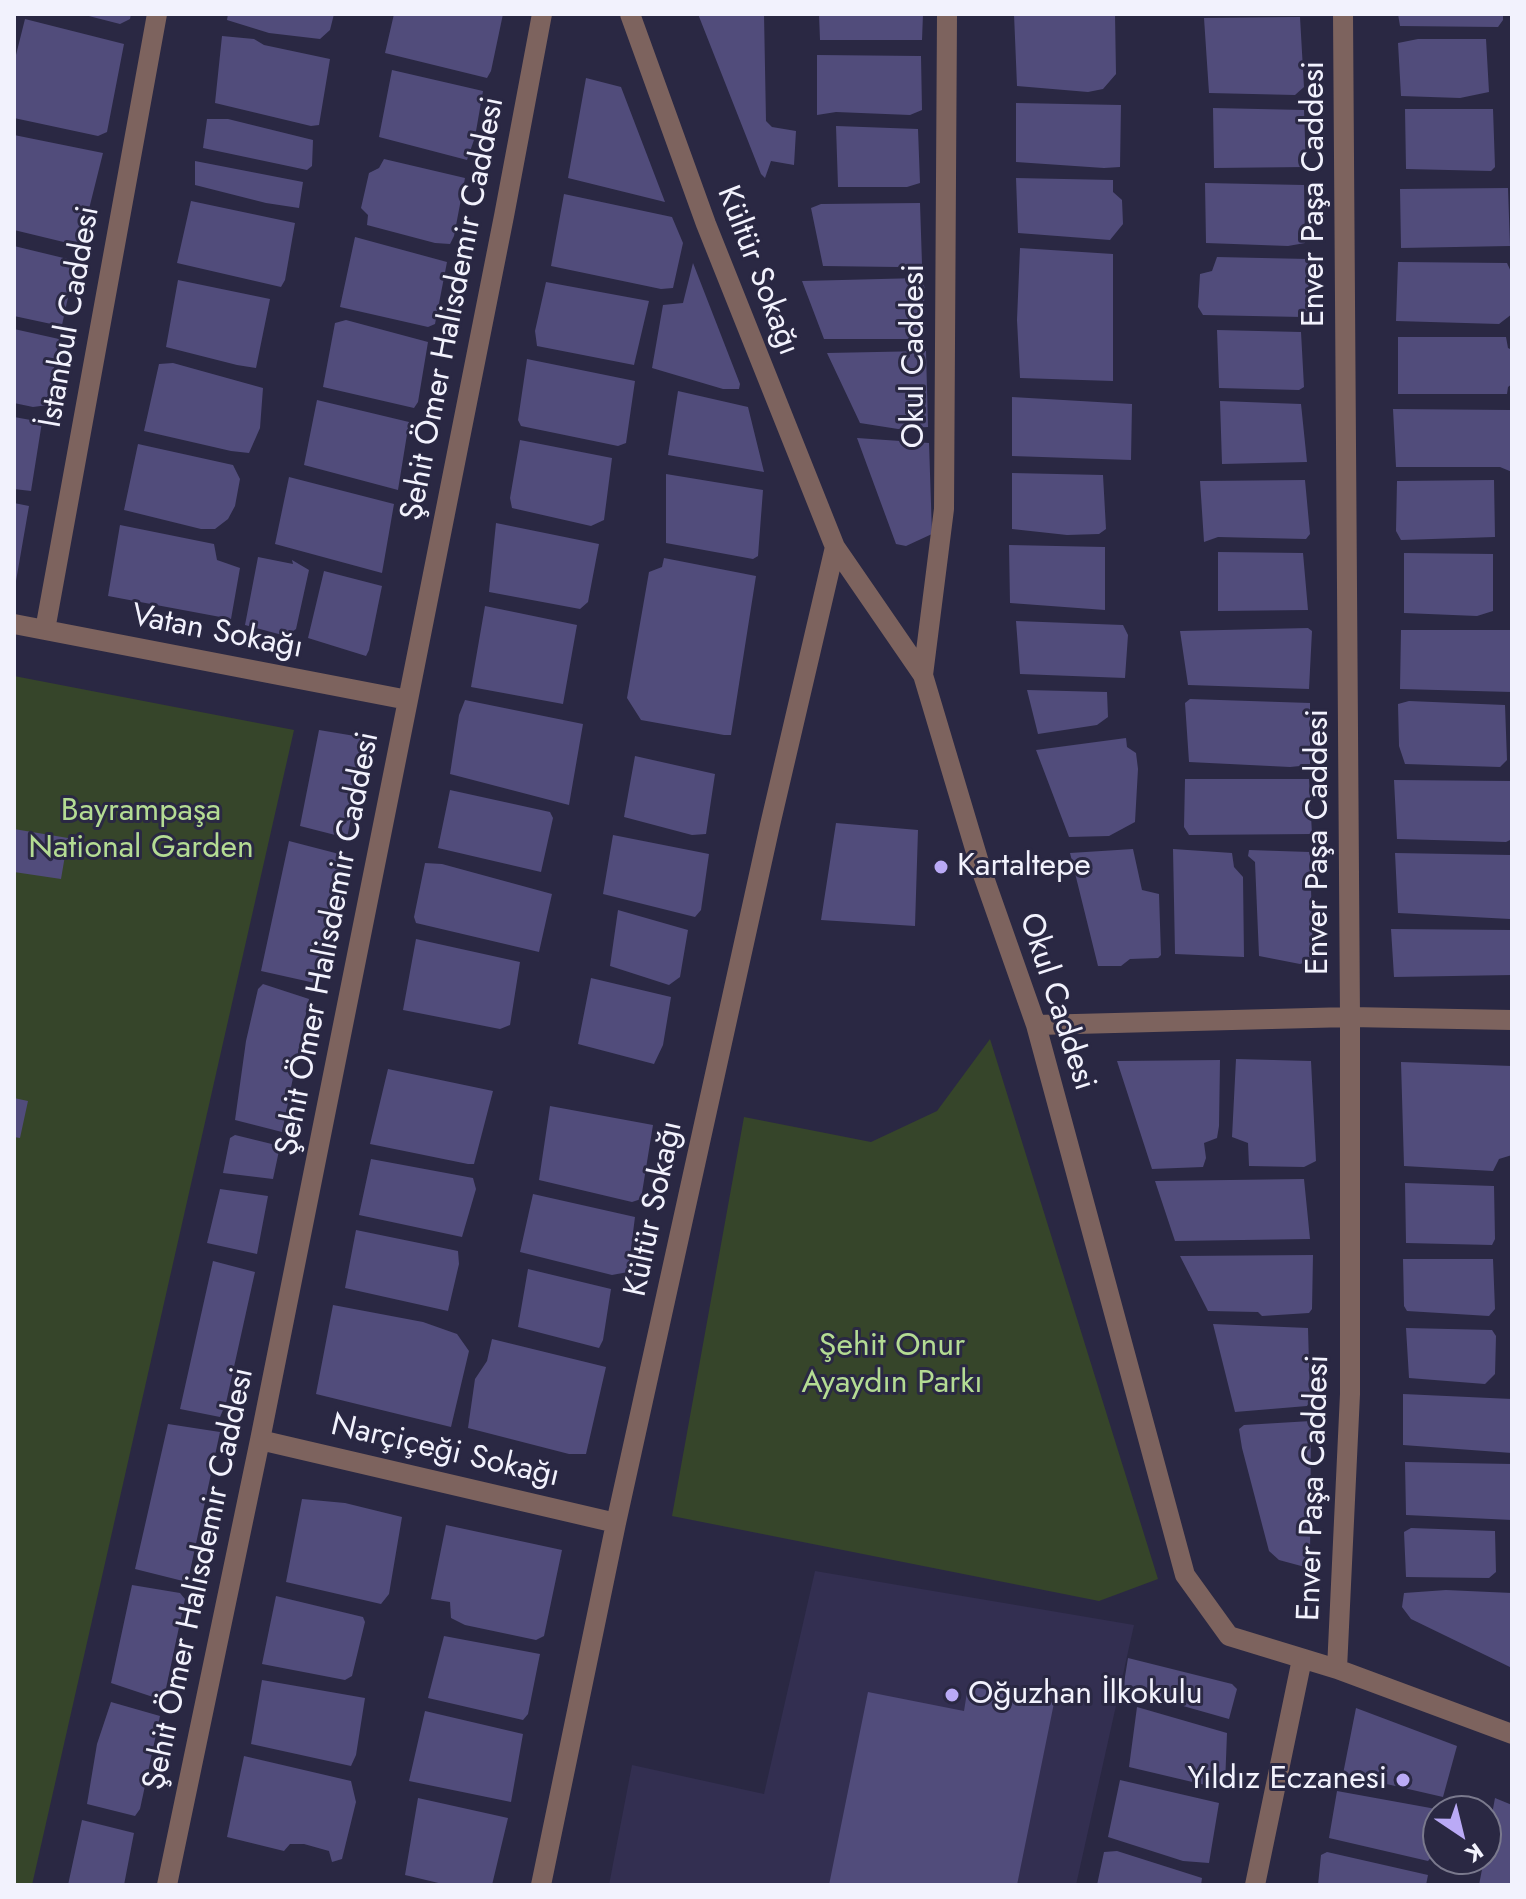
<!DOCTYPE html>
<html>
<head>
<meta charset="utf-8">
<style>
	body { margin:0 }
	#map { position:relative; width:1526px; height:1899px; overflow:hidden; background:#2a2843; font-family:Jost,sans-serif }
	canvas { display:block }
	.frame { position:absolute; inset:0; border:16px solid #f2f2fd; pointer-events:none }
	.north { position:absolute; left:1422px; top:1795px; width:80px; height:80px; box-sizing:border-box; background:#2a2843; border:2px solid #7a798d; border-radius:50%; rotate:145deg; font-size:22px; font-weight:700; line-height:32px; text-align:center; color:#f2f2fd }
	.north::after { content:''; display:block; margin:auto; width:28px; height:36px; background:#baaaf6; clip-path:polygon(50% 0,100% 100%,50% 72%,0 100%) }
</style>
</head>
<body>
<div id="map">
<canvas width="1526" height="1899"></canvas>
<div class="frame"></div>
<div class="north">K</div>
</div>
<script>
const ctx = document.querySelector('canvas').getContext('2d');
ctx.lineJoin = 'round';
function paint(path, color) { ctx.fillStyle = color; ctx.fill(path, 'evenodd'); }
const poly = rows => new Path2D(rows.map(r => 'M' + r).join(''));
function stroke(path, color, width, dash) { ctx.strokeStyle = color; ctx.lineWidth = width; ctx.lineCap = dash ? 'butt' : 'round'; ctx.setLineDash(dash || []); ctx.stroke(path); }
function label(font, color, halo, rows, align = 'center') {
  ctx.font = font + ' Jost,sans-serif'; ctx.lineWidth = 6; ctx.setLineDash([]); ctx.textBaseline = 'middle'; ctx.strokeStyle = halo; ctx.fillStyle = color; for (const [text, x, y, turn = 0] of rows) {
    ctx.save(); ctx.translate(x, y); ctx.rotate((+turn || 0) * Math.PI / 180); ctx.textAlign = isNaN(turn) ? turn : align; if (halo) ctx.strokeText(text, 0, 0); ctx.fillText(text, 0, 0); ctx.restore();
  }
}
paint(poly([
	[815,1571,1134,1625,1076,1885,609,1885,632,1765,764,1794]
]), '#332f51');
paint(poly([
	[14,676,294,730,32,1885,14,1885],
	[990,1039,1158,1579,1099,1601,672,1516,744,1117,871,1142,937,1111]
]), '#36452a');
paint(poly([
	[81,14,131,14,130,19,120,24],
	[228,14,334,14,330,30,320,39,269,33,227,20],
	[394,14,503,14,491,71,487,78,385,53],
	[698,14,764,14,766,121,772,127,796,131,794,165,771,161,765,178,761,174],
	[819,14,923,14,922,40,820,40],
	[1014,14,1115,14,1116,74,1103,89,1088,92,1017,86],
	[1398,14,1503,14,1503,20,1498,27,1400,26],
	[1300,17,1304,87,1295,95,1209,93,1204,18],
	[25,19,124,44,107,132,98,136,14,118,14,63],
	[222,36,254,39,264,45,330,59,319,125,311,126,215,103],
	[1418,39,1486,39,1489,92,1460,98,1401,96,1398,43],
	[817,55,921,56,922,110,910,115,836,112,817,115],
	[392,70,483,91,475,137,467,160,379,137],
	[586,78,621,87,665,202,568,178],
	[1016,103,1121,105,1120,167,1104,168,1016,162],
	[1213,108,1304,110,1306,167,1214,168],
	[1405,109,1493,109,1495,167,1491,171,1406,169],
	[207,119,228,119,313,140,312,166,307,170,203,148],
	[836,126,918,129,920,183,907,187,838,187],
	[14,135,103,153,82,237,76,245,14,230],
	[384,159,465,178,454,236,450,244,435,243,367,225,368,215,361,208,369,173,379,168],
	[195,161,303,182,299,208,266,203,195,185],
	[1016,178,1113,180,1113,192,1122,200,1123,224,1110,240,1018,233],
	[1205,183,1304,185,1305,243,1288,246,1206,243],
	[1508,188,1510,246,1401,248,1400,189],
	[564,194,672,217,683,243,673,288,661,289,551,266],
	[191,201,295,223,285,280,281,287,177,263],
	[920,203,922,264,898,267,823,266,811,208,821,204],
	[355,237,447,262,435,324,428,327,340,307],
	[14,246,76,261,62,325,56,325,14,316],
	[1020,248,1113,254,1113,381,1020,378,1017,320],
	[1217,257,1308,259,1309,311,1302,317,1203,315,1198,307,1200,274,1212,271],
	[1398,262,1507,263,1512,274,1512,314,1499,324,1396,321],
	[693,263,740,384,739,389,723,389,652,368,663,305,683,303],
	[920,278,925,288,922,333,910,339,824,339,802,281],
	[178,280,270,299,256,368,237,365,166,347],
	[546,282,649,301,634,365,537,346,535,331],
	[346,320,428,342,418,402,414,408,323,387,335,323],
	[14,329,59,339,48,405,33,407,14,403],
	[1217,330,1301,332,1304,387,1299,390,1219,388],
	[1398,337,1506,337,1508,348,1512,350,1512,384,1508,387,1507,394,1398,394],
	[926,351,928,427,898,429,860,423,827,353],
	[527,359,635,381,626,443,618,446,521,426,518,420],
	[173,363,263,388,260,428,249,453,231,451,144,431,159,364],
	[678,391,748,407,764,472,668,455],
	[1012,397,1132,404,1131,460,1012,456],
	[317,400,409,422,398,490,304,465],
	[1220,401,1301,404,1307,462,1222,464],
	[1393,409,1511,410,1512,413,1512,472,1500,467,1396,467],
	[14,417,42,422,31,491,14,489],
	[857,438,929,443,932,534,906,546,896,544],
	[520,440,612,458,604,520,591,526,512,508,510,498],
	[138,444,233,465,240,479,235,506,228,519,215,529,201,529,124,510],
	[1012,473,1103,475,1106,529,1099,534,1067,535,1012,529],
	[666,474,763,490,758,556,753,559,666,543],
	[289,477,394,504,382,573,275,544],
	[1305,480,1310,534,1306,539,1218,537,1204,542,1200,481],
	[1494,480,1495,537,1401,540,1396,531,1397,481],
	[14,503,29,506,16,581,14,581],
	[496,523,599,544,588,602,580,609,489,592],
	[120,525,214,544,217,560,240,568,231,619,108,596],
	[1009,545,1105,547,1105,610,1010,603],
	[1218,552,1303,553,1308,610,1218,611],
	[1404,553,1493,554,1493,611,1477,616,1404,613],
	[258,557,293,564,292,560,309,570,296,629,286,636,245,625],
	[664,558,756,576,731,735,724,735,641,720,627,698,649,572,662,567],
	[324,571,382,586,369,650,366,656,308,638],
	[485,606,577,625,563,704,471,687],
	[1016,621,1123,625,1128,635,1125,678,1020,674],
	[1308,628,1312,631,1309,689,1188,685,1180,631],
	[1401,630,1512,630,1512,692,1400,689],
	[1027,690,1107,692,1108,717,1097,725,1038,734],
	[1190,699,1310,703,1310,765,1290,767,1189,762,1185,703],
	[465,700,583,724,569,805,450,774,459,715],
	[1409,701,1505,705,1507,760,1500,767,1405,764,1399,746,1398,704],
	[319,730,367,738,347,838,300,826],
	[1126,738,1127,747,1136,753,1138,769,1135,822,1109,836,1069,837,1036,750],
	[635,756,715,774,706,834,692,835,624,817],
	[1185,779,1309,779,1312,834,1189,835,1184,827],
	[1394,780,1512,781,1512,839,1506,842,1397,839],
	[450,790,550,812,553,818,541,872,438,848],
	[836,823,918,830,915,926,821,920],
	[14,829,68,838,61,879,14,872],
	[613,835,709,854,701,910,695,917,603,894],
	[289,841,343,855,315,983,261,971],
	[1133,849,1142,890,1159,894,1161,955,1158,958,1130,959,1121,966,1098,966,1070,853],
	[1173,849,1232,853,1234,867,1243,877,1244,957,1175,954],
	[1249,850,1310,852,1313,960,1300,964,1259,956,1255,862,1248,856],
	[1395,853,1511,855,1512,917,1510,919,1398,913],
	[425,863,442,864,552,894,539,952,416,923,414,917],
	[618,910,688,930,680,977,669,985,610,966],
	[1391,929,1512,930,1512,975,1394,977],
	[416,939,520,962,510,1025,500,1029,403,1010],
	[591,978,671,997,663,1045,654,1064,578,1044],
	[263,984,309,999,282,1132,235,1120,246,1041,258,989],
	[1236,1059,1311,1061,1316,1161,1304,1167,1249,1166,1248,1143,1232,1137],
	[1220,1060,1219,1126,1217,1138,1204,1143,1206,1158,1203,1167,1152,1169,1117,1061],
	[1401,1062,1512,1066,1512,1155,1499,1159,1493,1171,1404,1166],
	[388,1069,493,1091,474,1164,468,1164,370,1144],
	[14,1098,28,1101,20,1138,14,1137],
	[550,1106,653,1125,641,1199,632,1202,539,1180],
	[235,1135,280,1146,273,1179,223,1173,230,1138],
	[371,1159,473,1178,476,1189,462,1237,359,1215],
	[1304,1179,1310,1239,1175,1241,1155,1181],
	[1405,1183,1494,1186,1495,1239,1492,1245,1406,1243],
	[220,1189,268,1196,257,1254,207,1243],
	[533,1194,635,1217,628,1272,612,1275,520,1252],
	[356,1230,458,1251,459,1264,448,1311,345,1288],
	[1313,1255,1312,1309,1309,1313,1262,1316,1258,1312,1208,1311,1180,1256],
	[1403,1259,1493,1259,1495,1309,1489,1316,1407,1311,1404,1306],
	[213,1261,255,1272,226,1403,220,1417,180,1409],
	[528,1269,611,1289,603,1340,599,1348,518,1327],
	[333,1305,423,1322,457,1334,469,1351,451,1427,316,1394],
	[1213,1324,1308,1328,1310,1400,1307,1406,1235,1412],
	[1406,1328,1492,1330,1496,1336,1495,1374,1485,1384,1409,1378],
	[492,1339,606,1367,586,1454,569,1454,468,1428,475,1379,487,1361],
	[1403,1394,1512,1399,1512,1453,1403,1445],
	[1311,1421,1310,1562,1305,1567,1279,1560,1269,1551,1242,1448,1239,1429,1244,1425],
	[168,1424,220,1432,189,1576,183,1581,135,1569],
	[1405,1462,1512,1464,1512,1520,1406,1515],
	[302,1499,345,1503,402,1517,389,1594,381,1604,286,1582],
	[446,1525,562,1550,544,1636,536,1640,465,1625,451,1618,450,1602,431,1599],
	[1411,1528,1495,1531,1496,1572,1489,1578,1406,1577,1404,1532],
	[132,1585,180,1593,185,1599,165,1693,159,1699,111,1683],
	[1446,1590,1512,1593,1512,1668,1411,1619,1402,1607,1404,1593],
	[276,1596,363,1617,365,1622,352,1676,345,1680,262,1664],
	[444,1636,540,1654,528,1714,523,1720,428,1698],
	[1128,1658,1232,1684,1237,1689,1229,1719,1123,1689],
	[262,1680,365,1698,356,1755,351,1766,251,1744],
	[968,1686,1054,1703,1017,1885,829,1885,868,1692,964,1711],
	[111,1702,160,1716,140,1809,135,1816,87,1804,97,1744],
	[1137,1707,1227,1733,1225,1785,1222,1789,1129,1767],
	[1356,1708,1457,1746,1443,1797,1343,1774],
	[425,1711,523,1734,511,1802,409,1781],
	[244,1756,351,1781,356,1802,342,1859,332,1862,329,1851,304,1844,290,1844,284,1851,227,1837],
	[1120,1780,1219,1803,1209,1863,1183,1861,1108,1837],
	[1337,1791,1436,1809,1433,1855,1428,1861,1329,1838],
	[418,1798,508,1818,492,1885,447,1885,405,1875],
	[1495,1798,1512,1805,1512,1885,1479,1885,1484,1859,1486,1859,1486,1847],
	[82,1820,134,1833,124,1885,68,1885],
	[1117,1851,1202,1878,1201,1885,1097,1885,1104,1852],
	[1327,1852,1428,1875,1426,1885,1318,1885,1321,1855]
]), '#514c7b');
stroke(poly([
	[630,14,706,224,835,547,923,675],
	[947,14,944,509,923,675,981,869,1036,1025,1185,1575,1229,1636,1337,1669,1512,1734],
	[14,624,408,700],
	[45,630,157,14],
	[1036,1025,1350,1017,1512,1020],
	[260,1440,616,1523],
	[1337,1669,1350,1394,1350,1017,1343,14],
	[167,1885,260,1440,408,700,504,216,542,14],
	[541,1885,616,1523,770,825,835,547],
	[1255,1885,1302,1659]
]), '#7d635e', 20);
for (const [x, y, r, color] of [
	[941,867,8,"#baaaf6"],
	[952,1695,8,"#baaaf6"],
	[1403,1780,8,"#baaaf6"]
]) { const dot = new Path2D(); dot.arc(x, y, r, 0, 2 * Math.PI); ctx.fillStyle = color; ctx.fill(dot); stroke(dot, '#2a2843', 3); }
label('32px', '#f2f2fd', '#2a2843', [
	["Enver Paşa Caddesi",1315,194,-90],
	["Kültür Sokağı",757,271,69],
	["Şehit Ömer Halisdemir Caddesi",454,309,-79],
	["İstanbul Caddesi",71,317,-80],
	["Okul Caddesi",915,356,-90],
	["Vatan Sokağı",217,633,11],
	["Enver Paşa Caddesi",1319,842,-90],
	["Şehit Ömer Halisdemir Caddesi",329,944,-79],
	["Okul Caddesi",1056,1002,72],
	["Kültür Sokağı",655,1209,-78],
	["Narçiçeği Sokağı",445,1452,13],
	["Enver Paşa Caddesi",1315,1488,-88],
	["Şehit Ömer Halisdemir Caddesi",200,1579,-78]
]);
label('32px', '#b4dc93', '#2a2843', [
	["Bayrampaşa",141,812],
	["National Garden",141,849],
	["Şehit Onur",892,1347],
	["Ayaydın Parkı",892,1384]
]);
label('32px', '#f2f2fd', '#2a2843', [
	["Kartaltepe",957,867],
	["Oğuzhan İlkokulu",968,1695],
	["Yıldız Eczanesi",1387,1780,"right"]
], 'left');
</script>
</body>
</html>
